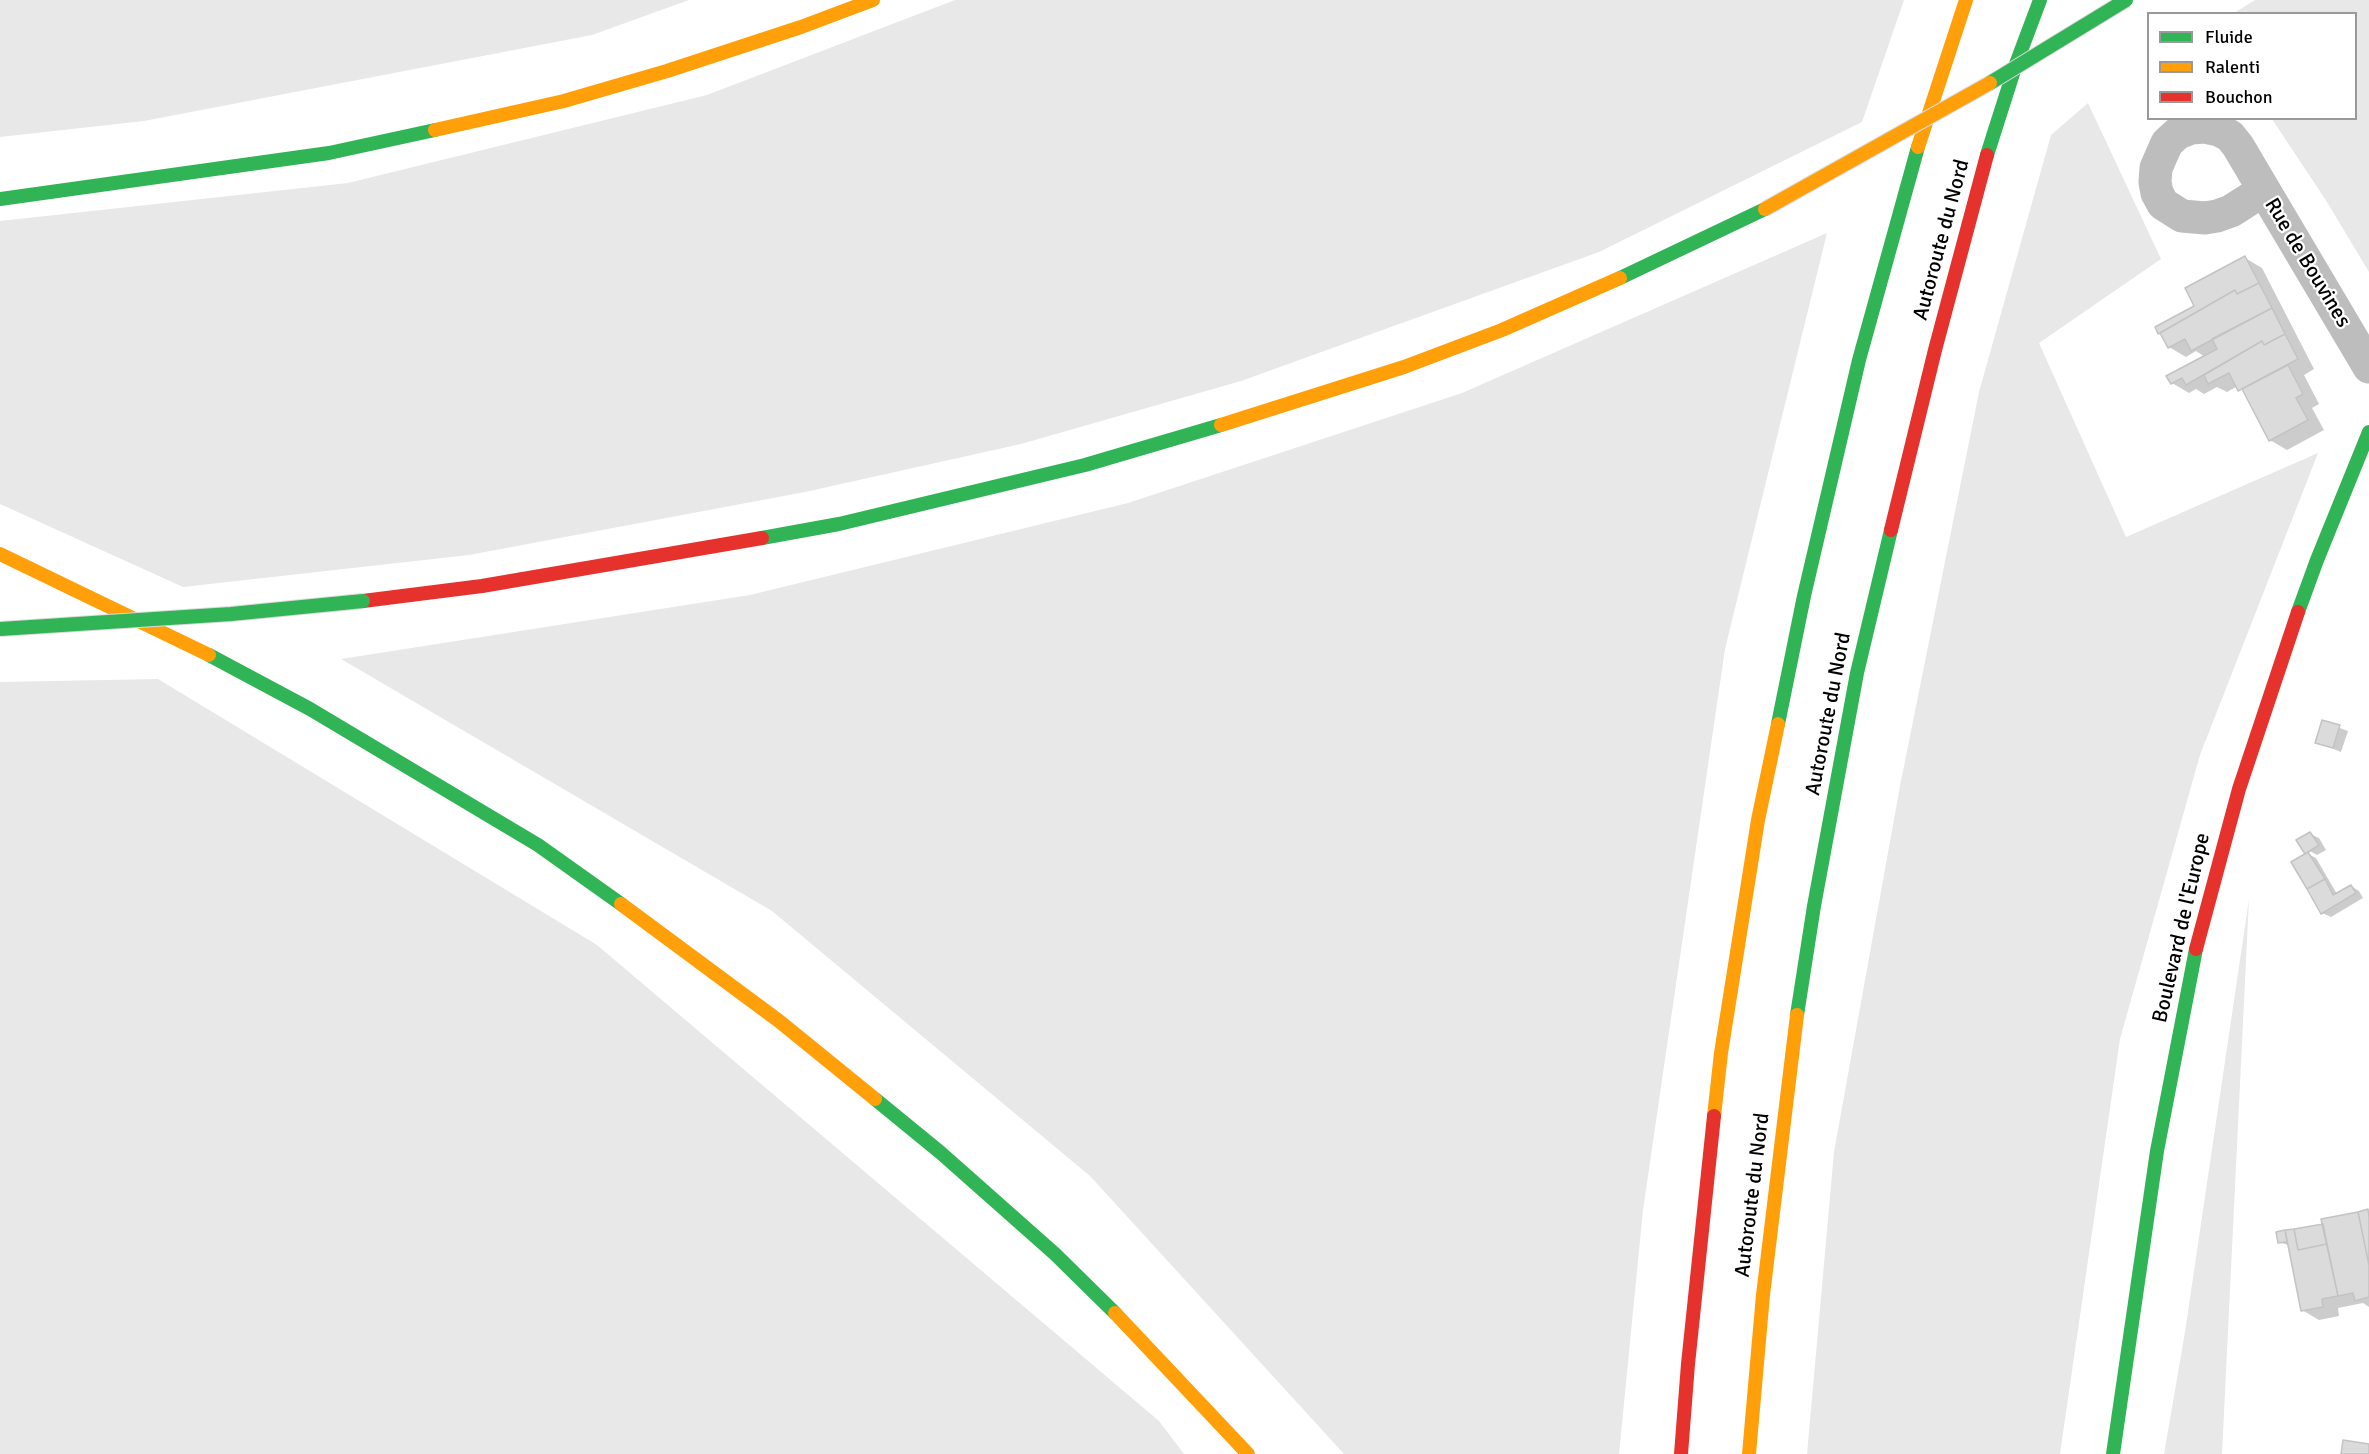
<!DOCTYPE html>
<html>
<head>
<meta charset="utf-8">
<style>
	body { margin:0 }
	#map { position:relative; width:2369px; height:1454px; overflow:hidden; background:#fff; font-family:Signika,sans-serif }
	canvas { display:block }
	.legend { position:absolute; left:2147px; top:12px; width:210px; height:108px; box-sizing:border-box; background:#fff; border:2px solid #999; margin:0; padding:8px 10px; list-style:none; font-size:18px; color:#000 }
	.legend li { display:flex; align-items:center; gap:12px; height:30px }
	.legend b { width:30px; border:2px solid #999 }
</style>
</head>
<body>
<div id="map">
<canvas width="2369" height="1454"></canvas>
<ul class="legend">
<li><b style="height:8px;background:#30b455"></b>Fluide</li>
<li><b style="height:8px;background:#ff9f0a"></b>Ralenti</li>
<li><b style="height:8px;background:#e5322d"></b>Bouchon</li>
</ul>
</div>
<script>
const ctx = document.querySelector('canvas').getContext('2d');
ctx.lineJoin = 'round';
function paint(path, color) { ctx.fillStyle = color; ctx.fill(path, 'evenodd'); }
const poly = rows => new Path2D(rows.map(r => 'M' + r).join(''));
function stroke(path, color, width, dash) { ctx.strokeStyle = color; ctx.lineWidth = width; ctx.lineCap = dash ? 'butt' : 'round'; ctx.setLineDash(dash || []); ctx.stroke(path); }
function label(font, color, halo, rows, align = 'center') {
  ctx.font = font + ' Signika,sans-serif'; ctx.lineWidth = 4.5; ctx.setLineDash([]); ctx.textBaseline = 'middle'; ctx.strokeStyle = halo; ctx.fillStyle = color; for (const [text, x, y, turn = 0] of rows) {
    ctx.save(); ctx.translate(x, y); ctx.rotate((+turn || 0) * Math.PI / 180); ctx.textAlign = isNaN(turn) ? turn : align; if (halo) ctx.strokeText(text, 0, 0); ctx.fillText(text, 0, 0); ctx.restore();
  }
}
paint(poly([
	[0,0,689,0,592,35,144,121,0,137],
	[955,0,1904,0,1862,122,1599,252,1241,381,1021,444,805,492,469,555,183,587,0,504,0,221,348,183,707,95],
	[2255,0,2369,0,2369,272,2327,202,2272,119,2356,118,2356,14,2234,13],
	[2088,103,2161,259,2039,343,2126,537,2318,453,2200,755,2120,1039,2060,1454,1807,1454,1834,1152,1900,786,1979,392,2051,135],
	[1827,233,1725,649,1643,1210,1619,1454,1344,1454,1090,1176,772,911,341,659,750,595,1128,503,1462,393],
	[158,679,597,945,1159,1421,1184,1454,0,1454,0,682],
	[2249,899,2222,1454,2164,1454,2185,1332]
]), '#e8e8e8');
paint(poly([
	[2245,258,2262,268,2314,369,2304,375,2319,404,2312,408,2324,430,2287,450,2270,440,2246,393,2238,386,2227,392,2217,387,2204,394,2196,389,2189,393,2172,383,2205,357,2196,351,2186,357,2169,347,2157,327,2196,307],
	[2323,722,2348,731,2341,752,2316,742],
	[2310,834,2319,838,2326,850,2317,855,2308,850,2308,854,2316,858,2337,894,2351,886,2359,891,2363,898,2331,917,2322,913,2307,854],
	[2369,1211,2369,1307,2363,1303,2338,1308,2339,1316,2319,1320,2302,1310,2290,1246,2280,1242,2285,1232,2324,1225,2323,1220]
]), '#0003');
const building = poly([
	[2245,256,2259,283,2237,294,2235,290,2158,334,2155,327,2194,306,2185,288,2245,256],
	[2259,283,2272,308,2191,351,2185,339,2168,348,2160,333,2235,290,2237,294,2259,283],
	[2272,308,2285,334,2264,345,2262,341,2186,385,2182,378,2171,384,2166,376,2217,349,2212,339,2272,308],
	[2285,334,2298,359,2238,391,2229,373,2208,384,2204,375,2262,341,2264,345,2285,334],
	[2288,365,2303,394,2296,398,2308,420,2269,441,2242,389,2288,365],
	[2322,720,2340,725,2333,748,2315,743,2322,720],
	[2310,832,2319,845,2305,854,2296,840,2310,832],
	[2308,852,2325,879,2307,889,2291,862,2308,852],
	[2325,879,2333,895,2351,885,2356,893,2321,914,2307,889,2325,879],
	[2368,1209,2369,1217,2369,1265,2358,1212,2368,1209],
	[2358,1212,2369,1265,2369,1297,2355,1301,2353,1293,2338,1296,2321,1219,2358,1212],
	[2323,1224,2327,1244,2298,1250,2294,1229,2323,1224],
	[2294,1229,2298,1250,2327,1244,2338,1296,2322,1299,2323,1307,2301,1311,2285,1230,2294,1229],
	[2285,1230,2287,1242,2278,1243,2276,1232,2285,1230],
	[2343,1440,2369,1444,2369,1454,2341,1454,2343,1440]
]);
paint(building, '#dbdbdb');
stroke(building, '#c3c3c3', 1.5);
stroke(poly([
	[2264,190,2231,211,2217,216,2205,218,2182,216,2163,204,2157,193,2155,182,2156,168,2167,143,2178,133,2191,128,2205,127,2219,130,2230,136,2238,146,2264,190,2369,367]
]), '#bdbdbd', 33);
stroke(poly([
	[1987,155,2016,64,2040,0],
	[0,199,329,153,435,130],
	[1620,278,1765,209],
	[762,538,839,524,1085,465,1221,425],
	[2298,612,2317,560,2369,432],
	[209,655,310,709,538,845,621,904],
	[1778,724,1804,596,1859,360,1918,147],
	[1797,1015,1814,906,1857,673,1891,530],
	[875,1099,941,1153,1055,1254,1115,1313],
	[2113,1454,2157,1151,2196,949]
]), '#30b455', 14);
stroke(poly([
	[435,130,564,101,667,71,801,27,873,0],
	[1918,147,1966,0],
	[1221,425,1404,367,1502,330,1620,278],
	[0,554,209,655],
	[621,904,779,1021,875,1099],
	[1714,1116,1721,1053,1758,820,1778,724],
	[1115,1313,1248,1454],
	[1749,1454,1763,1295,1797,1015]
]), '#ff9f0a', 14);
stroke(poly([
	[1891,530,1935,350,1987,155],
	[363,601,482,586,762,538],
	[2196,949,2239,789,2298,612],
	[1681,1454,1688,1364,1714,1116]
]), '#e5322d', 14);
const fastBridge = poly([
	[1990,83,2126,0],
	[0,629,231,614,363,601]
]);
const slowBridge = poly([
	[1765,209,1990,83]
]);
stroke(fastBridge, '#dbdbdb', 16, []);
stroke(slowBridge, '#dbdbdb', 16, []);
stroke(fastBridge, '#30b455', 14);
stroke(slowBridge, '#ff9f0a', 14);
label('21px', '#000', '#fff', [
	["Autoroute du Nord",1942,240,-75],
	["Rue de Bouvines",2307,263,59],
	["Autoroute du Nord",1829,714,-79],
	["Boulevard de l'Europe",2182,928,-77],
	["Autoroute du Nord",1753,1195,-83]
]);
</script>
</body>
</html>
